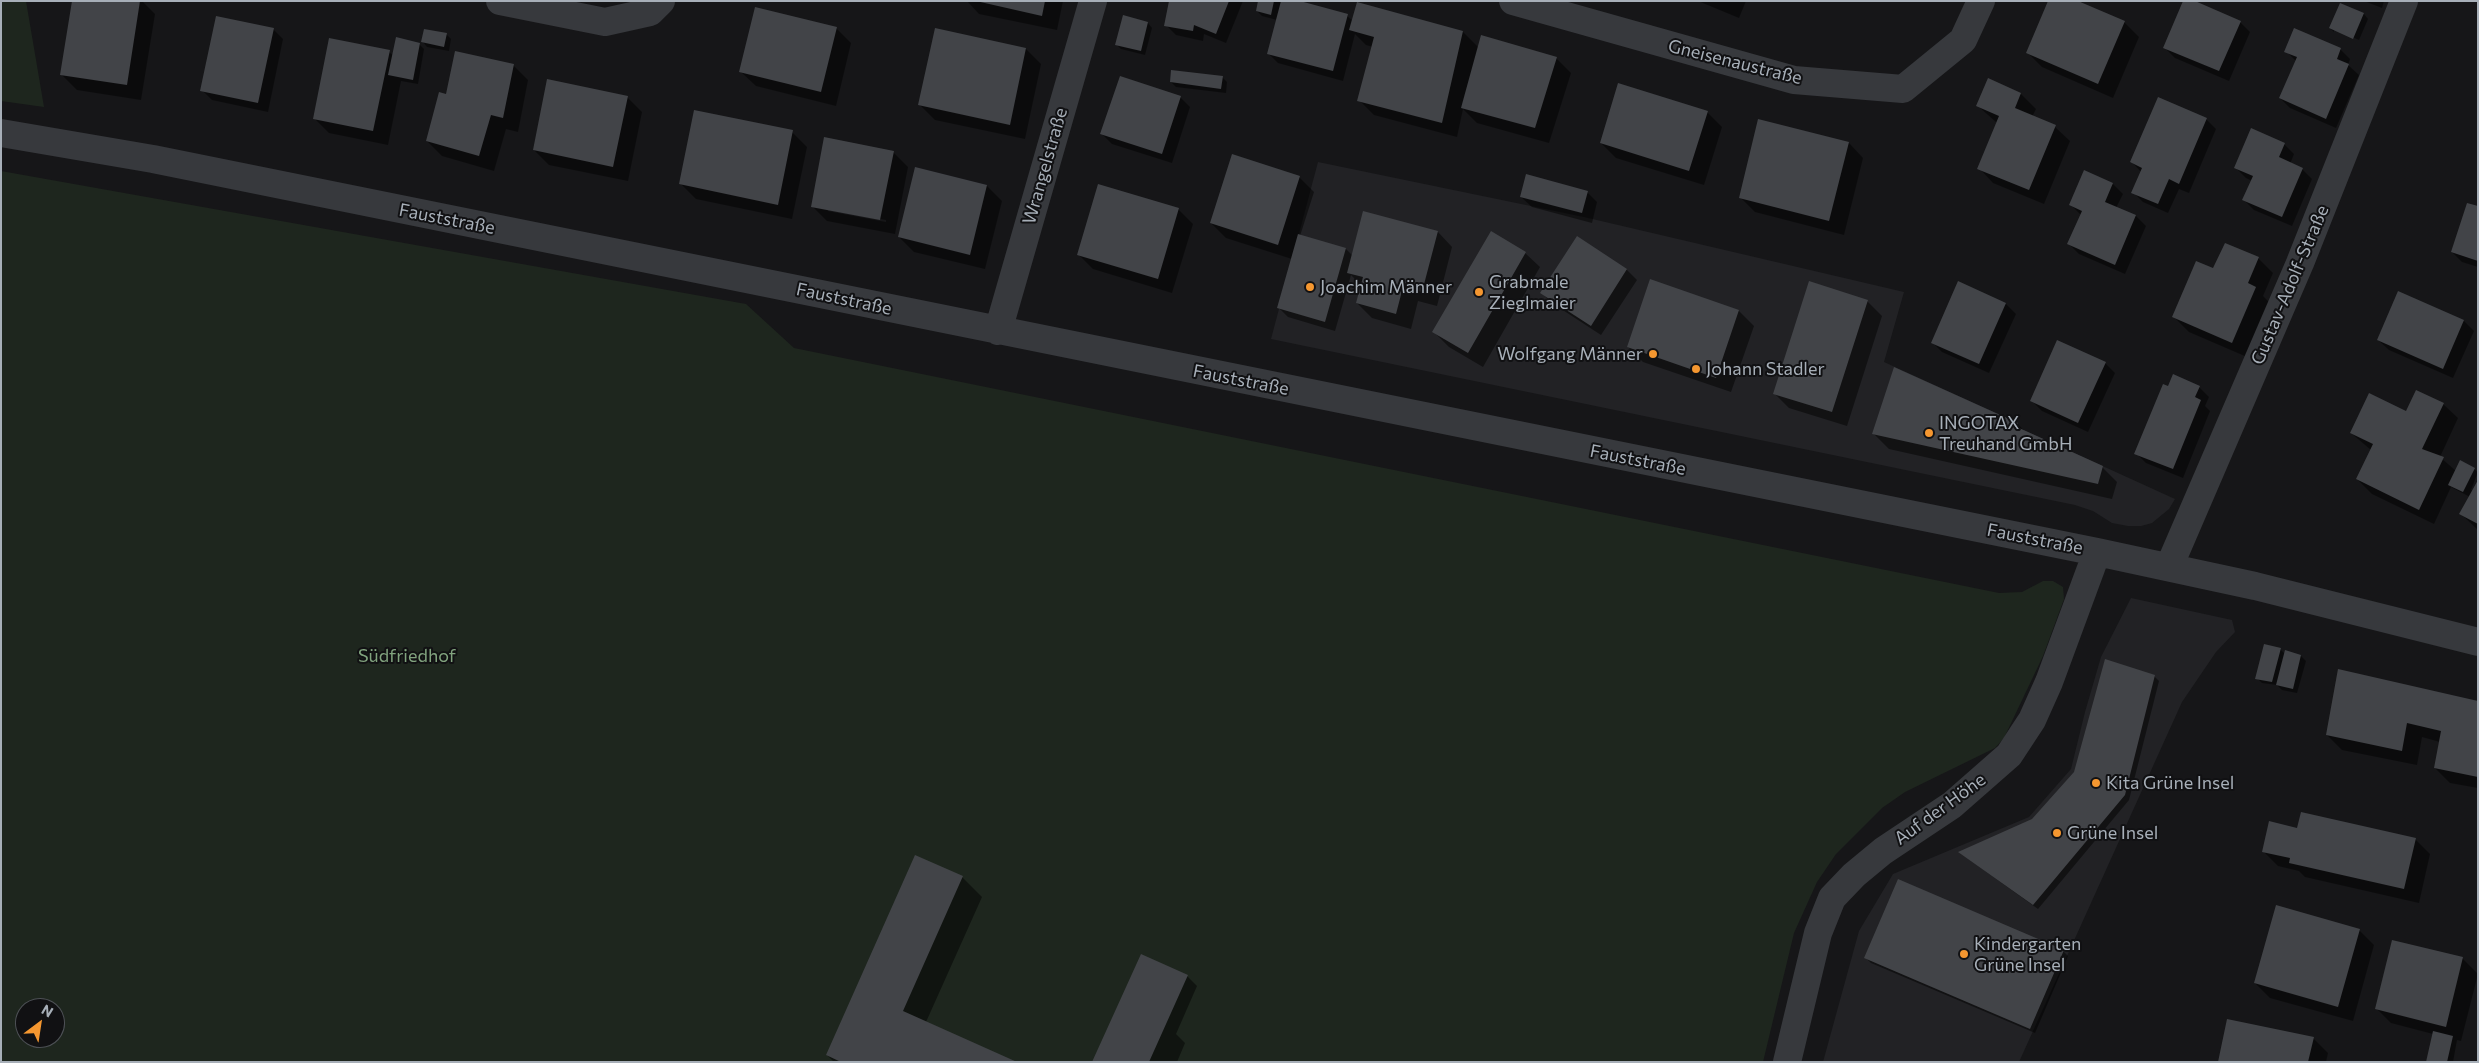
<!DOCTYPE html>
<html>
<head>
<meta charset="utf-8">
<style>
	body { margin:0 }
	#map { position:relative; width:2479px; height:1063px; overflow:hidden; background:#161618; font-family:Commissioner,sans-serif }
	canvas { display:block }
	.frame { position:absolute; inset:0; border:2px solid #a7afb8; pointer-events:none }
	.north { position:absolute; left:15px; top:998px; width:50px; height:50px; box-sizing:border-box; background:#111113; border:1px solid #4d5055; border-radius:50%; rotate:31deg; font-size:14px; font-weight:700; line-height:20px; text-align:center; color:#a7afb8 }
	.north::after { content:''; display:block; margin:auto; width:18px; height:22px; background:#f59730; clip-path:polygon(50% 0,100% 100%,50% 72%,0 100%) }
</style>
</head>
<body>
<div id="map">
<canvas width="2479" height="1063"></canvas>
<div class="frame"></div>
<div class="north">N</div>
</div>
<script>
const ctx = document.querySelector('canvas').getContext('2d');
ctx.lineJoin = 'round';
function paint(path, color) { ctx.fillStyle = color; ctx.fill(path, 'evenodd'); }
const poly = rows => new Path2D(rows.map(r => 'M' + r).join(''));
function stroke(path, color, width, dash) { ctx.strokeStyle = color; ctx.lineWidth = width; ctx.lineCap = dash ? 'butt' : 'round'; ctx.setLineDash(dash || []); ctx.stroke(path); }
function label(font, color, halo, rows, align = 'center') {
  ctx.font = font + ' Commissioner,sans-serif'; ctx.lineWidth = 4; ctx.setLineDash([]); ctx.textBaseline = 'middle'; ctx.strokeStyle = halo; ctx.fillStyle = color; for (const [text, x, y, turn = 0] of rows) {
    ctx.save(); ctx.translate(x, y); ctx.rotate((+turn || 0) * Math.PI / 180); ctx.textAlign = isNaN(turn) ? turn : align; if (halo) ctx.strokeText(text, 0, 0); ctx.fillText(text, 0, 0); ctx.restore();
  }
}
paint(poly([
	[1318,162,1584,217,1904,292,1884,362,2018,423,2017,427,2175,499,2169,509,2152,523,2141,526,2128,526,2112,523,2093,511,2075,505,1271,339],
	[2131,598,2232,620,2235,632,2216,652,2182,702,2019,1062,1823,1062,1859,931,1893,874,2029,817,2071,769,2085,712,2101,657]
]), '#222225');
paint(poly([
	[1,1,26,1,44,107,1,101],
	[1,171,746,304,794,348,1999,593,2022,592,2043,581,2053,581,2063,587,2064,599,2043,656,2004,738,1995,748,1905,792,1882,808,1836,854,1817,882,1794,933,1763,1062,1,1062],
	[25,1008,55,1008,55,1038,25,1038]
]), '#1e261e');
paint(poly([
	[73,1,142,1,155,14,141,100,77,90,62,75],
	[967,1,1063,1,1057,30,979,14],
	[1170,1,1243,1,1226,43,1204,34,1203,41,1176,35,1166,25],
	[1260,1,1296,1,1347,16,1353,21,1358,4,1463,32,1479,48,1556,58,1571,73,1549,143,1477,123,1463,109,1457,137,1374,115,1359,100,1373,47,1366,45,1355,34,1343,81,1278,63,1268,53,1277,20,1262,16,1257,11],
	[1698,1,1746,1,1739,18],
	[2364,1,2384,1,2382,8],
	[2341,4,2364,14,2368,19,2359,40,2334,29,2334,32,2330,28],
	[2124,22,2139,37,2113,98,2042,67,2027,52],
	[2240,22,2250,32,2229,81,2175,58,2165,48],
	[1148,23,1152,28,1145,55,1121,49,1116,44],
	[836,28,851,43,836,106,756,86,741,72],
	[273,29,283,39,268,112,212,100,202,90],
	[425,30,447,35,451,39,449,51,427,47,423,42],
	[936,30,1026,49,1041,64,1025,139,935,120,920,105],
	[419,44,424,49,418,84,401,81,388,145,329,133,314,118,389,52,394,56],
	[2340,49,2350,59,2348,65,2359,75,2336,128,2290,108,2280,98,2296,61,2286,51],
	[513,65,528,80,518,132,506,129,494,171,442,156,427,141,447,95],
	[1222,77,1227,82,1226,93,1176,87,1171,82],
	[1989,80,2021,94,2036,109,2032,117,2055,127,2070,141,2044,204,1993,183,1979,168,1997,123,1978,106],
	[627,97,642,112,628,181,549,165,534,150],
	[1180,97,1190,107,1172,163,1112,144,1102,134],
	[1707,112,1722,127,1704,185,1616,158,1601,143],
	[2206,119,2216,129,2189,193,2179,189,2168,213,2143,202,2133,192,2141,172,2132,162],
	[792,132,807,147,792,219,696,199,681,184],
	[1849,143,1863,158,1844,235,1755,212,1740,197],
	[2284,144,2294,154,2290,164,2302,169,2312,179,2292,226,2254,210,2244,200,2252,181,2246,178,2236,168],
	[893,152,908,167,895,234,827,221,812,206],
	[828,209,886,220,886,222,828,211],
	[916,168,987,186,1002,201,985,269,914,252,899,237],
	[1299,177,1314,192,1300,236,1346,249,1353,256,1438,232,1452,247,1437,306,1418,301,1411,329,1372,318,1357,303,1362,286,1351,275,1335,331,1288,317,1278,307,1292,259,1226,238,1211,223],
	[2113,184,2123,194,2116,208,2136,216,2146,226,2125,274,2079,254,2069,244,2081,215,2070,204],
	[1587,192,1597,202,1592,223,1532,207,1521,197],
	[2478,208,2478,267,2462,262,2452,252],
	[1178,209,1193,224,1172,293,1093,269,1078,254],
	[1577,238,1627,270,1637,280,1601,335,1552,303,1542,293],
	[1525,253,1540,267,1483,367,1449,347,1434,332],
	[2258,258,2273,273,2263,296,2270,303,2247,357,2189,332,2174,317,2214,270],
	[1651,281,1739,311,1754,326,1731,392,1643,362,1628,347],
	[1867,301,1882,316,1847,426,1789,408,1774,393],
	[2006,304,2016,314,1989,373,1942,352,1932,342],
	[2464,321,2474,331,2453,378,2389,350,2378,340],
	[2105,363,2115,373,2088,432,2042,411,2032,401],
	[2199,387,2209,397,2205,406,2210,411,2183,478,2146,463,2136,453,2169,388],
	[2443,404,2458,418,2440,457,2456,471,2474,469,2478,472,2471,490,2473,491,2478,482,2478,530,2461,514,2470,497,2451,487,2434,524,2372,494,2357,479,2371,450,2351,433,2407,412],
	[2018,424,2025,432,2102,467,2117,482,2112,499,1889,449,1874,434],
	[2280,649,2285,654,2301,656,2306,661,2297,693,2282,690,2277,685,2262,683,2257,678],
	[2154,676,2159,681,2129,800,2038,909,1960,853,2032,820,2075,772],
	[2478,702,2478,788,2450,783,2435,768,2440,742,2422,737,2417,765,2342,750,2327,735],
	[2298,830,2415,839,2430,854,2419,903,2305,877,2299,871,2278,866,2263,851],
	[962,877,982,897,926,1022,1014,1062,834,1062,827,1055],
	[2359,930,2374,945,2353,1021,2270,998,2255,983],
	[2393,941,2463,959,2478,974,2461,1041,2457,1040,2453,1062,2427,1062,2433,1034,2391,1023,2376,1008],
	[2063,951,2068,956,2035,1033,1871,963,1866,958],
	[1187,976,1197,986,1176,1034,1185,1043,1177,1062,1094,1062],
	[2313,1038,2328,1053,2326,1062,2219,1062]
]), '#0007');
paint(poly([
	[72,1,140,1,127,85,60,75],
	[976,1,1045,1,1042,16],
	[1169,1,1229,1,1216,34,1194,25,1193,31,1164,26],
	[1258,1,1274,1,1271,15,1256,11],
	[1281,1,1300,1,1348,14,1333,71,1267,54],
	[2048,1,2078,1,2125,21,2098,84,2026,53],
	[2183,1,2195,1,2241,21,2219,71,2163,48],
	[1357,2,1463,31,1442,123,1357,101,1374,37,1349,30],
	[2340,3,2364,13,2353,39,2329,28],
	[755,7,837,27,821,92,739,72],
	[1123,15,1148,22,1141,51,1115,45],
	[216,16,274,28,258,103,200,91],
	[935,28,1026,48,1010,125,918,105],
	[2294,28,2341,48,2337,59,2349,64,2326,119,2279,98,2297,57,2284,52],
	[424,29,447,33,444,47,421,42],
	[1481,35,1557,57,1535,128,1461,108],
	[396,37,420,43,413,80,388,75],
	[329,38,390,50,373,131,313,119],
	[455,51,514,64,503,118,491,115,479,156,426,141,439,92,446,94],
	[1171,70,1223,76,1221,89,1170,82],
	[1120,76,1181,96,1162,154,1100,134],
	[1988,78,2021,93,2015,108,2056,125,2029,190,1977,169,1999,116,1976,106],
	[547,79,628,96,613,167,533,150],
	[1618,83,1708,111,1689,171,1600,143],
	[2158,97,2207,118,2179,184,2169,179,2158,204,2131,193,2142,168,2130,162],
	[694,110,793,130,778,205,679,184],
	[1758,119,1849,142,1829,221,1739,198],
	[2251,128,2285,143,2279,157,2303,168,2282,217,2242,200,2253,176,2234,168],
	[824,137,894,151,880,220,811,207],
	[1232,154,1300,176,1278,245,1210,223],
	[915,167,987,185,970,255,898,237],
	[2084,170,2113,183,2105,202,2136,215,2115,265,2067,244,2082,211,2069,205],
	[1526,174,1588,191,1582,213,1520,197],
	[1098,184,1179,208,1158,279,1077,255],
	[2467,203,2478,206,2478,261,2451,252],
	[1363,211,1438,231,1422,292,1403,287,1396,314,1356,303,1363,277,1347,273],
	[1491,231,1526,252,1468,353,1432,332],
	[1298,234,1346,248,1325,322,1277,308],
	[1577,236,1627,269,1591,326,1540,293],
	[2225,243,2259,257,2248,283,2256,287,2232,343,2172,317,2196,261,2213,268],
	[1650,279,1739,310,1716,378,1627,347],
	[1809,281,1868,300,1832,412,1773,394],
	[1958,281,2006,303,1979,364,1931,343],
	[2398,291,2464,320,2443,369,2377,340],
	[2057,340,2106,362,2078,423,2030,401],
	[1894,367,2018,423,2017,427,2103,466,2098,484,1872,434],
	[2173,374,2200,386,2195,397,2201,400,2173,469,2134,454,2163,384,2168,386],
	[2416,390,2444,403,2422,449,2444,457,2419,510,2356,479,2373,444,2350,433,2369,393,2406,411],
	[2460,460,2475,468,2463,492,2448,485],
	[2478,480,2478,524,2459,514],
	[2264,644,2281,648,2272,682,2255,679],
	[2285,650,2301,655,2293,689,2276,685],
	[2105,659,2155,675,2125,795,2033,905,1958,852,2032,819,2074,772],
	[2338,669,2478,701,2478,777,2434,768,2441,731,2407,723,2402,751,2326,735],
	[2301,812,2416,838,2404,889,2289,863,2290,858,2262,852,2269,821,2297,828],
	[915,855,963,876,903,1011,1017,1062,841,1062,826,1055],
	[1898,879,2064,950,2030,1029,1864,958],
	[2276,905,2360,929,2338,1007,2254,983],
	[2392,940,2463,957,2446,1027,2375,1009],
	[1141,954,1188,975,1149,1062,1092,1062],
	[2227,1019,2314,1037,2308,1062,2218,1062],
	[2433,1031,2453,1036,2447,1062,2426,1062]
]), '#424448');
stroke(poly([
	[500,1,605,22,650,12,661,1],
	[1513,1,1794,80,1903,89,1963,40,1981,1],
	[1,133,153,159,2097,552,2255,586,2478,642],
	[998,331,1093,1],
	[2169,567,2300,263,2404,1],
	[1787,1062,1818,933,1832,898,1854,875,1883,851,1952,805,2009,755,2032,720,2049,682,2097,552]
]), '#37393d', 28);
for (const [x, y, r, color] of [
	[1310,287,5,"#f59730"],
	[1479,292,5,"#f59730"],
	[1653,354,5,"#f59730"],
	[1696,369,5,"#f59730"],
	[1929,433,5,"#f59730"],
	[2096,783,5,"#f59730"],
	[2057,833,5,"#f59730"],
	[1964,954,5,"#f59730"]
]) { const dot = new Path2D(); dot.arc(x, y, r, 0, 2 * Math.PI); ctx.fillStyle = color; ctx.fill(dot); stroke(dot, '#111113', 2); }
label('18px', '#a7afb8', '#111113', [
	["Gneisenaustraße",1735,62,14],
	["Wrangelstraße",1045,166,-74],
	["Fauststraße",447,219,11],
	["Gustav-Adolf-Straße",2290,285,-67],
	["Fauststraße",844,299,12],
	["Fauststraße",1241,380,11],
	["Fauststraße",1638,460,11],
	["Fauststraße",2035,539,11],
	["Auf der Höhe",1940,809,-36]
]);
label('18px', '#a7afb8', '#111113', [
	["Grabmale",1489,282],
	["Zieglmaier",1489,303],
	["Joachim Männer",1320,287],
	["Wolfgang Männer",1643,354,"right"],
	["Johann Stadler",1706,369],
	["INGOTAX",1939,423],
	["Treuhand GmbH",1939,444],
	["Kita Grüne Insel",2106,783],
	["Grüne Insel",2067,833],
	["Kindergarten",1974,944],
	["Grüne Insel",1974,965]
], 'left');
label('18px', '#81a37e', '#111113', [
	["Südfriedhof",407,656]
]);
</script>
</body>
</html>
